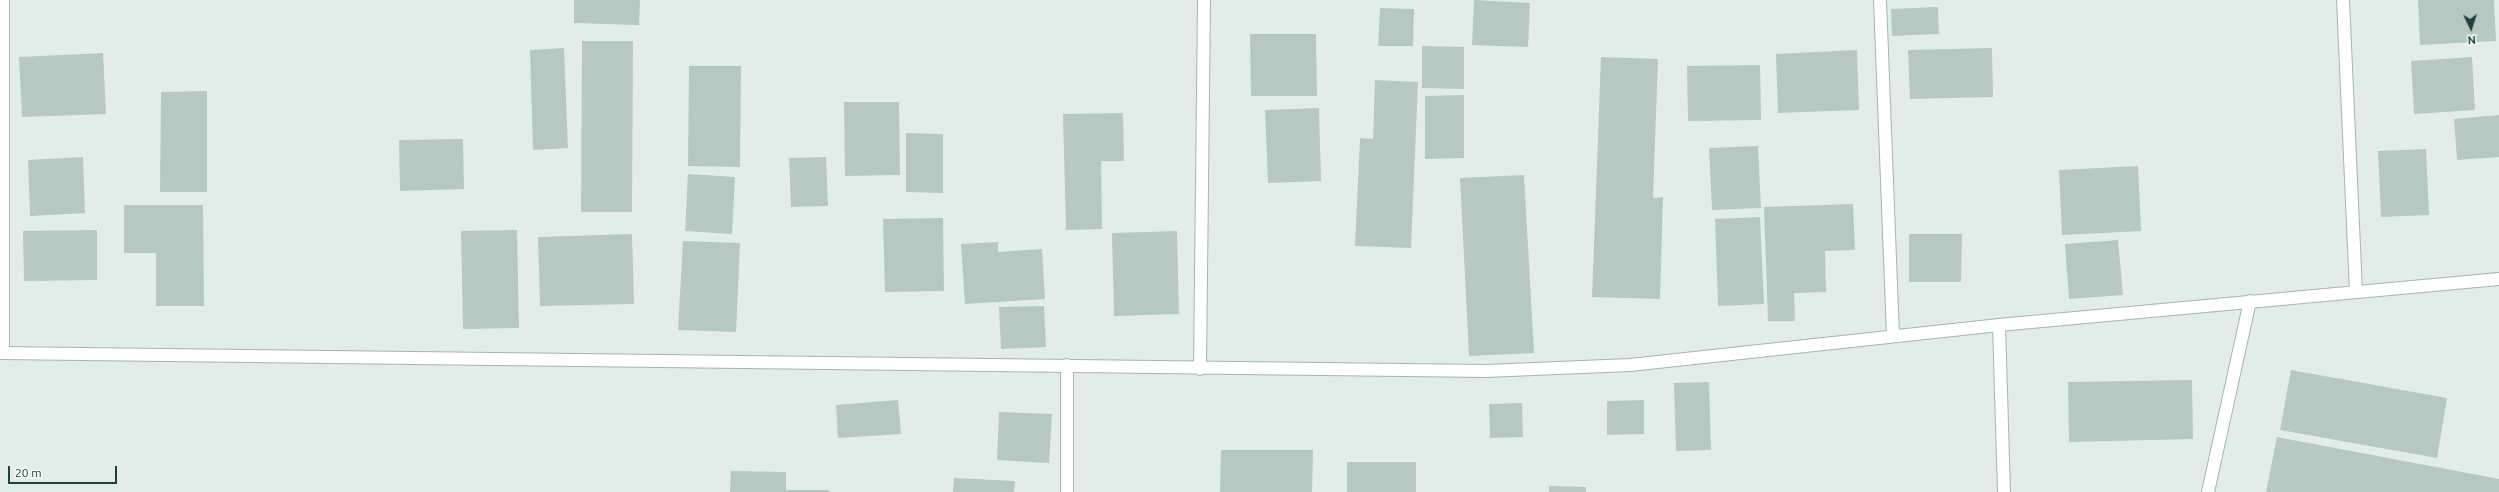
<!DOCTYPE html>
<html>
<head>
<meta charset="utf-8">
<style>
	body { margin:0 }
	#map { position:relative; width:2499px; height:492px; overflow:hidden; background:#e2ede9; font-family:Ubuntu,sans-serif }
	canvas { display:block }
	.north { position:absolute; left:2451px; top:8px; width:40px; height:40px; -webkit-text-stroke:3px #f3f9f7; paint-order:stroke; rotate:176deg; font-size:11px; font-weight:700; line-height:16px; text-align:center; color:#213f3b }
	.north::after { content:''; display:block; margin:auto; width:14px; height:18px; background:#213f3b; clip-path:polygon(50% 0,100% 100%,50% 72%,0 100%) }
	.scale { position:absolute; left:8px; top:466px; width:109px; height:18px; box-sizing:border-box; border:2px solid #213f3b; border-top:0; padding-left:5px; font-size:12px; line-height:14px; white-space:nowrap; color:#213f3b; -webkit-text-stroke:3px #f3f9f7; paint-order:stroke }
</style>
</head>
<body>
<div id="map">
<canvas width="2499" height="492"></canvas>
<div class="north">N</div>
<div class="scale">20 m</div>
</div>
<script>
const ctx = document.querySelector('canvas').getContext('2d');
ctx.lineJoin = 'round';
function paint(path, color) { ctx.fillStyle = color; ctx.fill(path, 'evenodd'); }
const poly = rows => new Path2D(rows.map(r => 'M' + r).join(''));
function stroke(path, color, width, dash) { ctx.strokeStyle = color; ctx.lineWidth = width; ctx.lineCap = dash ? 'butt' : 'round'; ctx.setLineDash(dash || []); ctx.stroke(path); }
paint(poly([
	[574,0,640,0,639,25,574,23],
	[1474,0,1530,3,1528,47,1472,45],
	[2418,0,2494,0,2496,41,2420,45],
	[1938,7,1939,34,1892,36,1891,9],
	[1380,8,1414,9,1413,46,1378,46],
	[1250,34,1316,34,1317,96,1251,96],
	[582,41,633,41,632,212,581,212],
	[1422,46,1464,47,1464,89,1422,88],
	[564,48,568,148,533,150,530,50],
	[1992,48,1993,97,1910,99,1908,50],
	[1857,50,1859,110,1778,113,1776,54],
	[103,53,106,114,22,117,19,57],
	[1601,57,1658,59,1653,198,1663,197,1660,299,1592,297],
	[2472,57,2475,110,2414,114,2411,61],
	[1760,65,1761,120,1688,121,1687,66],
	[689,66,741,66,740,167,688,166],
	[1375,80,1418,82,1411,248,1355,246,1360,138,1373,139],
	[207,91,207,192,160,192,161,92],
	[1464,95,1464,158,1425,159,1425,96],
	[844,102,899,102,900,175,845,176],
	[1319,108,1321,181,1268,183,1265,110],
	[1123,113,1124,161,1101,161,1102,229,1066,230,1063,114],
	[2499,115,2499,157,2457,160,2454,119],
	[906,133,943,134,943,193,906,192],
	[463,139,464,189,400,191,399,140],
	[1758,146,1761,208,1712,210,1709,148],
	[2426,149,2429,215,2381,217,2378,151],
	[83,157,85,213,30,216,28,160],
	[826,157,828,206,791,207,789,158],
	[2138,166,2141,231,2062,235,2059,170],
	[688,174,735,177,732,234,685,231],
	[1524,175,1534,353,1469,356,1460,178],
	[1853,204,1855,250,1825,251,1826,292,1794,293,1795,321,1768,321,1764,207],
	[124,205,203,205,204,306,156,306,156,253,124,253],
	[1760,217,1764,304,1718,306,1715,219],
	[943,218,944,291,885,292,883,219],
	[97,230,97,280,24,281,23,231],
	[517,230,519,328,463,329,461,231],
	[1177,231,1179,314,1114,316,1112,233],
	[632,234,634,304,540,306,538,237],
	[1909,234,1962,234,1961,282,1909,282],
	[2118,240,2123,295,2069,299,2065,244],
	[683,241,740,243,736,332,678,330],
	[998,242,998,252,1042,249,1045,299,965,304,961,244],
	[1044,306,1046,347,1001,349,999,307],
	[2291,370,2447,398,2437,458,2280,430],
	[2192,380,2193,439,2069,442,2068,382],
	[1709,382,1711,450,1676,451,1674,383],
	[898,400,901,434,838,438,836,405],
	[1644,400,1644,434,1607,435,1607,401],
	[1522,403,1523,437,1490,438,1489,404],
	[999,412,1052,414,1049,463,997,460],
	[2277,437,2499,479,2499,492,2266,492],
	[1221,450,1313,450,1312,492,1220,492],
	[1347,462,1416,462,1416,492,1347,492],
	[731,471,786,472,786,490,829,490,829,492,730,492],
	[954,478,1015,481,1014,492,953,492],
	[1549,486,1586,487,1586,492,1549,492]
]), '#b7c8c3');
const service = poly([
	[3,0,3,353],
	[1880,0,1893,336],
	[1999,325,2004,492],
	[1067,365,1067,492],
	[2208,492,2250,301]
]);
const minor = poly([
	[2343,0,2356,292],
	[0,353,1486,371,1630,365,1999,325,2499,279],
	[1200,369,1204,0]
]);
stroke(service, '#a4b5b1', 14);
stroke(minor, '#a4b5b1', 14);
stroke(service, '#fff', 12);
stroke(minor, '#fff', 12);
</script>
</body>
</html>
